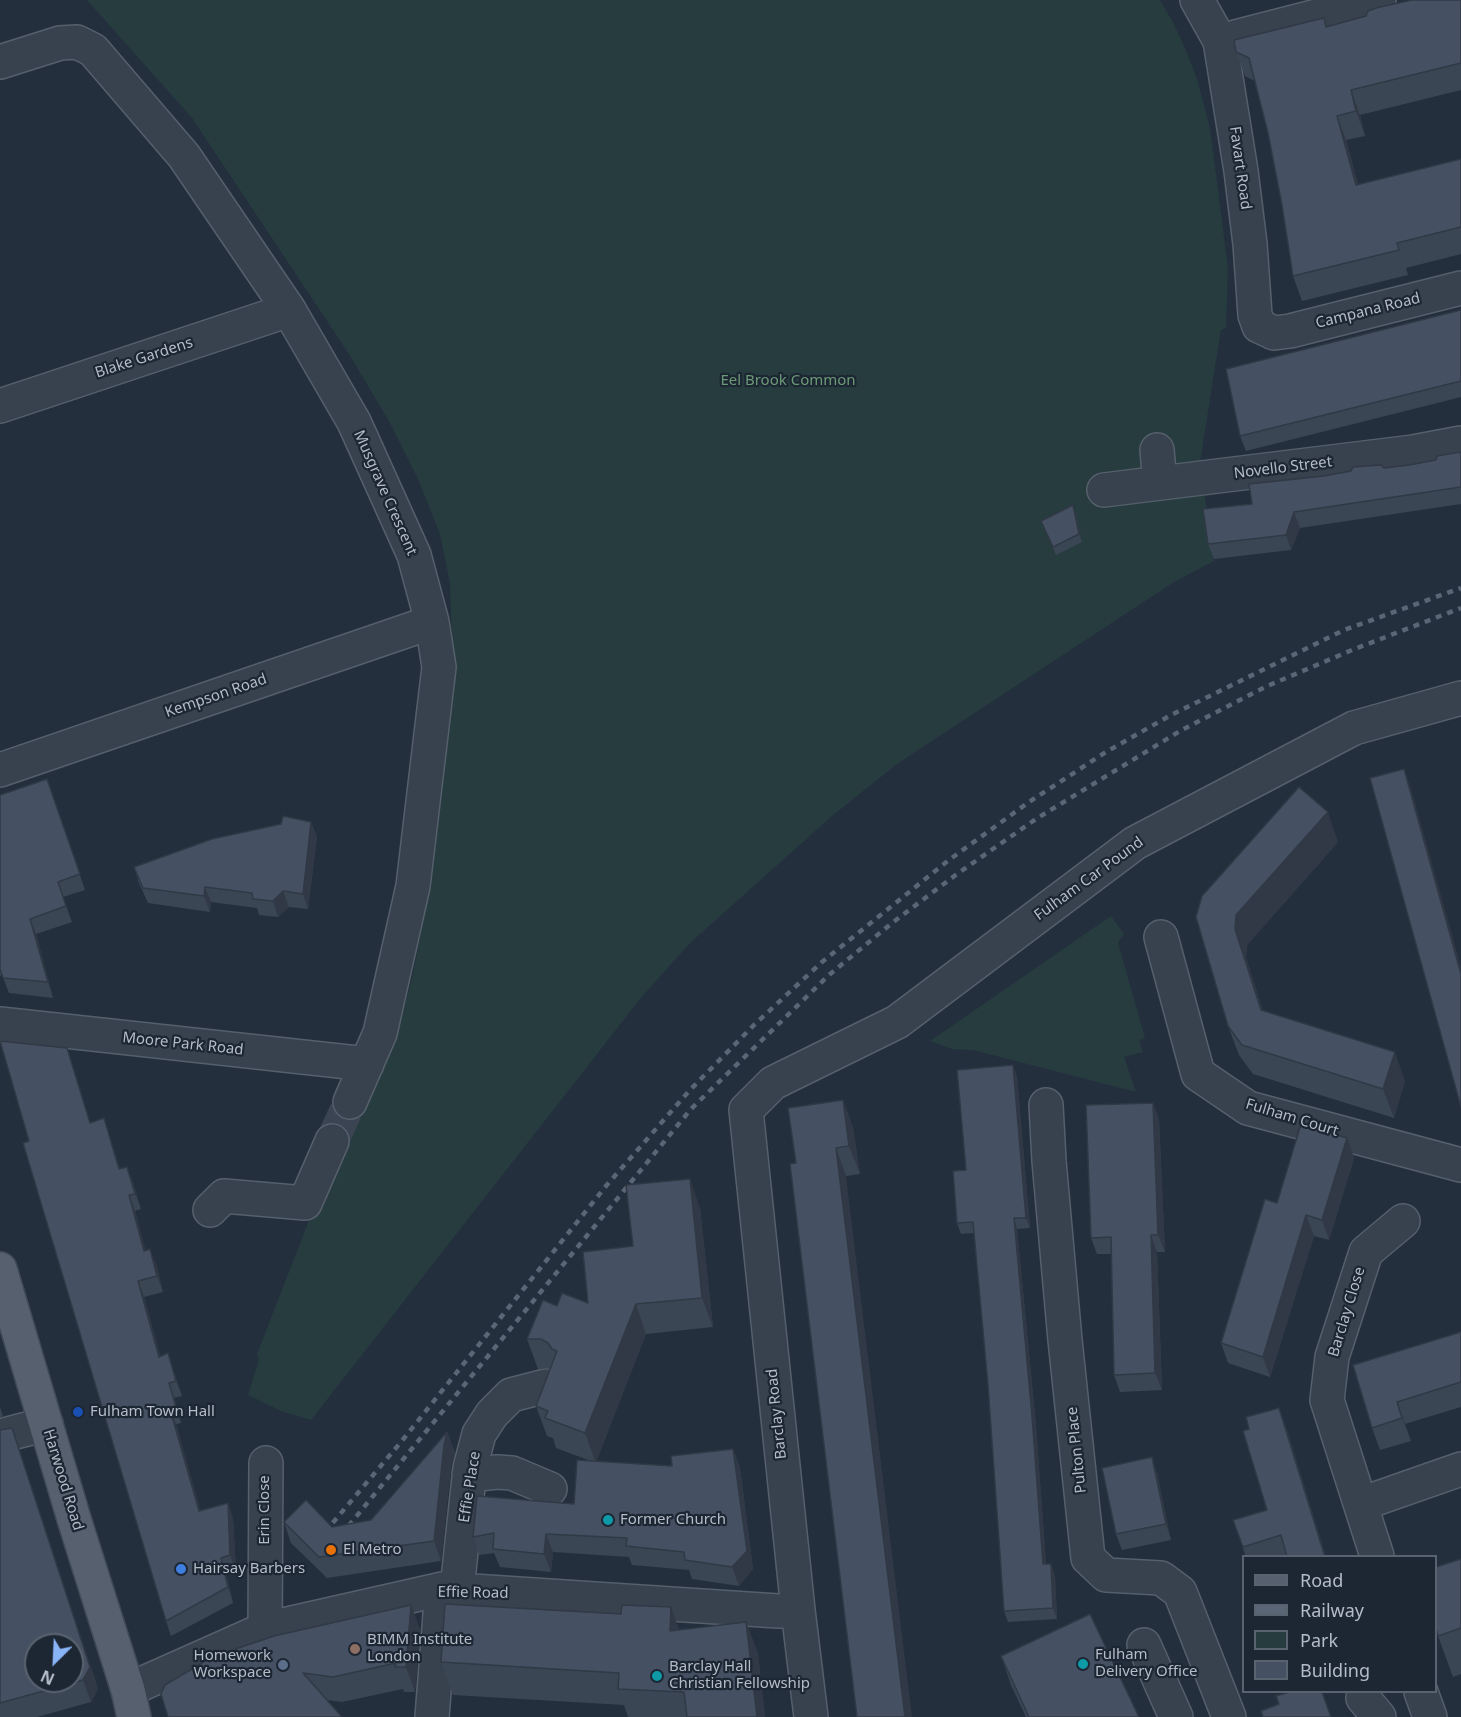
<!DOCTYPE html>
<html>
<head>
<meta charset="utf-8">
<style>
	body { margin:0 }
	#map { position:relative; width:1461px; height:1717px; overflow:hidden; background:#242f3e; font-family:"Noto Sans",sans-serif }
	canvas { display:block }
	.legend { position:absolute; left:1242px; top:1555px; width:195px; height:138px; box-sizing:border-box; background:#1d2633; border:2px solid #59626f; margin:0; padding:8px 10px; list-style:none; font-size:18px; color:#b4bcc9 }
	.legend li { display:flex; align-items:center; gap:12px; height:30px }
	.legend b { width:30px; border:2px solid #59626f }
	.north { position:absolute; left:24px; top:1633px; width:60px; height:60px; box-sizing:border-box; background:#1d2633; border:2px solid #59626f; border-radius:50%; rotate:204deg; font-size:16px; font-weight:700; line-height:24px; text-align:center; color:#b4bcc9 }
	.north::after { content:''; display:block; margin:auto; width:21px; height:27px; background:#8ab4f8; clip-path:polygon(50% 0,100% 100%,50% 72%,0 100%) }
</style>
</head>
<body>
<div id="map">
<canvas width="1461" height="1717"></canvas>
<ul class="legend">
<li><b style="height:8px;background:#56606e"></b>Road</li>
<li><b style="height:8px;background:#5a6575"></b>Railway</li>
<li><b style="height:16px;background:#263c3f"></b>Park</li>
<li><b style="height:16px;background:#455162"></b>Building</li>
</ul>
<div class="north">N</div>
</div>
<script>
const ctx = document.querySelector('canvas').getContext('2d');
ctx.lineJoin = 'round';
function paint(path, color) { ctx.fillStyle = color; ctx.fill(path, 'evenodd'); }
const poly = rows => new Path2D(rows.map(r => 'M' + r).join(''));
function stroke(path, color, width, dash) { ctx.strokeStyle = color; ctx.lineWidth = width; ctx.lineCap = dash ? 'butt' : 'round'; ctx.setLineDash(dash || []); ctx.stroke(path); }
function label(font, color, halo, rows, align = 'center') {
  ctx.font = font + ' "Noto Sans",sans-serif'; ctx.lineWidth = 4.5; ctx.setLineDash([]); ctx.textBaseline = 'middle'; ctx.strokeStyle = halo; ctx.fillStyle = color; for (const [text, x, y, turn = 0] of rows) {
    ctx.save(); ctx.translate(x, y); ctx.rotate((+turn || 0) * Math.PI / 180); ctx.textAlign = isNaN(turn) ? turn : align; if (halo) ctx.strokeText(text, 0, 0); ctx.fillText(text, 0, 0); ctx.restore();
  }
}
paint(poly([
	[87,0,1160,0,1174,24,1187,53,1197,79,1210,128,1228,269,1226,328,1221,330,1220,335,1200,463,1214,561,1174,582,897,764,832,816,689,944,640,999,311,1420,281,1411,248,1395,259,1359,257,1354,332,1161,398,1031,412,978,424,917,438,828,453,670,450,583,440,534,417,477,389,421,349,354,192,118],
	[1111,916,1124,934,1118,943,1145,1038,1139,1040,1143,1052,1124,1057,1136,1092,973,1050,952,1049,930,1041]
]), '#263c3f');
stroke(poly([
	[332,1141,350,1102]
]), '#3a4453', 33, [33, 16]);
const minor = poly([
	[1197,0,1220,41,1241,171,1250,244,1255,315,1259,326,1274,333,1290,331,1461,288],
	[1220,41,1379,0],
	[0,62,60,43,77,42,93,50,184,156,289,310,354,422,414,555,432,622,439,667,413,886,380,1033,350,1102],
	[0,406,289,310],
	[1157,450,1160,483],
	[1104,490,1413,452,1461,443],
	[0,770,432,622],
	[1161,937,1198,1074,1248,1108,1461,1165],
	[0,1024,367,1064],
	[1046,1105,1049,1161,1065,1340,1088,1558,1106,1575,1161,1578,1180,1592,1229,1717],
	[210,1210,224,1196,305,1203,332,1141],
	[0,1436,46,1424],
	[469,1475,497,1472,512,1473,550,1489],
	[1361,1504,1461,1469],
	[1377,1556,1327,1400,1332,1357,1366,1252,1403,1221],
	[457,1589,470,1468,479,1434,492,1414,511,1395,546,1386],
	[265,1629,266,1463],
	[1144,1645,1176,1717],
	[128,1690,265,1629,442,1589,778,1611,798,1610],
	[1421,1692,1430,1717],
	[1363,1698,1379,1717],
	[432,1717,442,1589],
	[811,1717,798,1610,746,1110,773,1083,897,1022,1135,843,1354,728,1461,698]
]);
const major = poly([
	[0,1269,74,1519,128,1690,134,1717]
]);
stroke(minor, '#565f6c', 36);
stroke(major, '#414a57', 36);
stroke(minor, '#38414e', 33);
stroke(major, '#56606e', 33);
stroke(poly([
	[325,1532,401,1442,606,1186,690,1090,754,1025,822,962,949,860,1029,802,1106,752,1171,715,1344,630,1461,588],
	[341,1535,691,1109,829,975,892,923,957,874,1036,819,1180,731,1265,687,1352,650,1461,608]
]), '#5a6575', 4.5, [6, 6]);
paint(poly([
	[1461,0,1461,90,1360,115,1365,136,1346,140,1358,184,1461,159,1461,254,1406,268,1408,275,1302,301,1293,276,1282,205,1268,133,1255,81,1245,76,1236,52,1327,26],
	[1461,310,1461,397,1246,451,1240,436],
	[1461,452,1461,504,1300,528,1291,550,1214,559,1208,544,1252,504,1324,476,1409,465,1436,460],
	[1076,513,1082,542,1056,555,1041,521],
	[47,779,85,890,63,897,72,922,36,934,53,998,9,993,2,975,0,976,0,795],
	[311,822,317,837,308,909,289,907,278,917,259,915,257,908,211,902,210,912,148,903,139,883,134,867],
	[1338,842,1247,945,1246,958,1263,1011,1405,1081,1394,1118,1253,1074,1239,1055,1228,1026,1196,917],
	[72,1063,90,1123,104,1118,120,1169,133,1182,141,1209,135,1211,145,1250,156,1264,163,1292,144,1297,160,1356,168,1353,182,1396,174,1398,181,1423,176,1424,200,1511,228,1503,233,1519,236,1570,226,1573,233,1603,171,1636,166,1621,29,1141],
	[1017,1076,1030,1228,1017,1229,1036,1426,1046,1564,1055,1575,1057,1619,1008,1622,1004,1611,988,1385,974,1233,961,1234,957,1223,966,1170],
	[843,1100,853,1128,860,1174,846,1176,796,1163],
	[1153,1103,1159,1120,1165,1252,1157,1252,1162,1390,1120,1392,1114,1375,1111,1254,1097,1254,1091,1238],
	[1347,1138,1354,1158,1329,1240,1314,1236,1270,1377,1228,1363,1221,1343,1277,1203],
	[700,1208,713,1327,646,1334,596,1461,672,1466,733,1449,740,1468,753,1569,739,1586,692,1579,689,1570,632,1565,629,1557,553,1552,551,1572,500,1567,494,1553,479,1555,473,1537,574,1504,591,1461,556,1448,553,1438,547,1436,536,1406,551,1368,538,1369,527,1339,557,1306,588,1303,633,1246],
	[1461,1332,1461,1407,1405,1424,1411,1441,1380,1450,1372,1428],
	[0,1407,3,1416,0,1417],
	[1279,1408,1287,1430,1326,1557,1246,1557,1233,1520,1267,1510,1249,1429],
	[12,1428,98,1689,91,1702,37,1717,0,1717,0,1430],
	[447,1432,455,1453,451,1466,441,1561,327,1578,291,1543,284,1522,332,1527,371,1520],
	[1157,1473,1171,1540,1122,1550,1116,1534],
	[1461,1559,1461,1674,1453,1677,1438,1636],
	[411,1605,420,1630,415,1692,404,1692,403,1689,342,1702,327,1700,168,1717],
	[746,1622,758,1654,765,1717,628,1717,624,1705,453,1695,441,1662,679,1630],
	[1001,1656,1139,1717,1026,1717,1011,1685]
]), '#3b4654');
paint(poly([
	[1351,90,1360,115,1365,136,1356,111],
	[1337,116,1346,140,1365,210,1356,185],
	[1073,505,1076,513,1082,542,1079,534],
	[1294,512,1300,528,1291,550,1286,535],
	[1404,769,1412,792,1461,967,1461,974],
	[1328,812,1338,842,1247,945,1246,958,1272,1040,1261,1010,1235,929,1236,915],
	[311,822,317,837,308,909,303,894],
	[205,887,211,902,210,912,204,896],
	[283,891,289,907,278,917,273,901],
	[30,919,36,934,53,998,48,982],
	[67,1048,72,1063,95,1138,90,1123],
	[1395,1052,1405,1081,1394,1118,1383,1089],
	[1013,1065,1017,1076,1030,1228,1026,1218],
	[843,1100,853,1128,860,1174,849,1146],
	[1153,1103,1159,1120,1165,1252,1158,1235],
	[104,1118,109,1134,125,1184,119,1169],
	[1347,1138,1354,1158,1329,1240,1322,1220],
	[836,1148,846,1176,912,1717,905,1717],
	[127,1167,133,1182,141,1209,135,1194],
	[690,1179,700,1208,713,1327,702,1298],
	[129,1195,135,1211,150,1266,144,1251],
	[1306,1215,1314,1236,1270,1377,1263,1357],
	[1014,1218,1017,1229,1036,1426,1047,1575,1043,1564],
	[1151,1235,1157,1252,1162,1390,1155,1373],
	[150,1249,156,1264,163,1292,157,1276],
	[138,1281,144,1297,165,1372,159,1357],
	[636,1304,646,1334,596,1463,585,1433],
	[168,1353,173,1368,182,1396,176,1381],
	[1397,1402,1405,1424,1411,1441,1402,1418],
	[1279,1408,1287,1430,1326,1557,1325,1557],
	[170,1409,176,1424,205,1526,199,1511],
	[12,1428,98,1689,91,1702,83,1680],
	[447,1432,455,1453,451,1466,441,1561,434,1541,444,1445],
	[733,1449,740,1468,753,1569,739,1586,732,1567],
	[1152,1457,1157,1473,1171,1540,1166,1524],
	[228,1503,233,1519,236,1570,230,1555],
	[546,1534,553,1552,551,1572,544,1554],
	[221,1558,226,1573,233,1603,228,1587],
	[1051,1564,1055,1575,1057,1619,1053,1608],
	[411,1605,420,1630,415,1692,406,1667],
	[671,1607,683,1640,670,1631],
	[746,1622,758,1654,765,1717,757,1717]
]), '#303945');
const building = poly([
	[1412,0,1461,0,1461,63,1351,90,1356,111,1337,116,1356,185,1461,159,1461,227,1397,243,1399,250,1293,276,1282,205,1268,133,1249,58,1236,52,1234,40,1324,18,1326,27,1366,16,1368,11,1376,8,1412,0],
	[1461,310,1461,381,1240,436,1226,369,1461,310],
	[1461,452,1461,487,1294,512,1286,535,1208,544,1203,509,1252,504,1249,484,1324,476,1351,471,1353,467,1381,465,1384,468,1409,465,1436,460,1437,456,1461,452],
	[1073,505,1079,534,1053,547,1041,521,1073,505],
	[1404,769,1461,974,1461,1107,1370,778,1404,769],
	[47,779,80,874,58,882,66,906,30,919,48,982,3,978,0,969,0,795,47,779],
	[1299,787,1328,812,1236,915,1235,929,1261,1010,1395,1052,1383,1089,1242,1045,1228,1026,1196,917,1202,896,1299,787],
	[283,816,311,822,303,894,283,891,273,901,253,899,252,893,205,887,204,896,143,888,134,867,212,839,281,824,283,816],
	[0,1041,67,1048,90,1123,104,1118,119,1169,127,1167,135,1194,129,1195,144,1251,150,1249,157,1276,138,1281,159,1357,168,1353,176,1381,169,1383,176,1407,170,1409,199,1511,228,1503,230,1555,221,1558,228,1587,166,1621,23,1143,29,1141,0,1041],
	[1013,1065,1026,1218,1014,1218,1032,1416,1043,1564,1051,1564,1053,1608,1004,1611,988,1385,973,1222,957,1223,953,1171,966,1170,957,1070,1013,1065],
	[843,1100,849,1146,836,1148,905,1717,857,1717,790,1164,796,1163,788,1108,843,1100],
	[1153,1103,1158,1235,1151,1235,1155,1373,1114,1375,1111,1237,1091,1238,1086,1105,1153,1103],
	[1301,1124,1347,1138,1322,1220,1306,1215,1263,1357,1221,1343,1265,1199,1277,1203,1301,1124],
	[690,1179,702,1298,636,1304,585,1433,545,1418,548,1411,536,1406,557,1351,552,1349,548,1343,541,1339,527,1339,543,1300,557,1306,562,1293,588,1303,583,1252,633,1246,626,1185,690,1179],
	[1461,1332,1461,1382,1397,1402,1402,1418,1372,1428,1353,1365,1461,1332],
	[1279,1408,1325,1557,1287,1557,1281,1535,1243,1547,1233,1520,1267,1510,1243,1431,1249,1429,1246,1417,1279,1408],
	[12,1428,90,1667,83,1680,0,1703,0,1430,12,1428],
	[36,1645,72,1645,72,1681,36,1681,36,1645],
	[447,1432,444,1445,434,1541,319,1557,284,1522,306,1500,332,1527,371,1520,447,1432],
	[733,1449,747,1551,732,1567,685,1560,684,1552,626,1546,627,1538,546,1534,544,1554,493,1549,494,1533,473,1537,477,1496,574,1504,577,1460,672,1466,671,1456,733,1449],
	[1152,1457,1166,1524,1116,1534,1102,1468,1152,1457],
	[1461,1559,1461,1628,1438,1636,1436,1628,1436,1567,1461,1559],
	[445,1604,621,1614,622,1605,671,1607,670,1631,746,1622,757,1717,687,1717,684,1692,618,1689,619,1673,441,1662,445,1604],
	[411,1605,406,1667,395,1667,396,1663,333,1677,303,1673,342,1717,168,1717,161,1694,165,1685,212,1657,274,1636,411,1605],
	[1090,1614,1139,1717,1029,1717,1001,1656,1090,1614],
	[1290,1692,1322,1692,1331,1717,1263,1717,1261,1711,1279,1704,1276,1696,1290,1692]
]);
paint(building, '#455162');
stroke(building, '#303945', 1.5);
for (const [x, y, r, color] of [
	[78,1412,6,"#1a4fb4"],
	[608,1520,6,"#0f9aa8"],
	[331,1550,6,"#e8710a"],
	[181,1569,6,"#3f7fe0"],
	[355,1649,6,"#8d6e63"],
	[1083,1664,6,"#0f9aa8"],
	[283,1665,6,"#5c6f8a"],
	[657,1676,6,"#0f9aa8"]
]) { const dot = new Path2D(); dot.arc(x, y, r, 0, 2 * Math.PI); ctx.fillStyle = color; ctx.fill(dot); stroke(dot, '#1d2633', 2); }
label('15px', '#b4bcc9', '#1d2633', [
	["Favart Road",1240,168,82],
	["Campana Road",1368,311,-14],
	["Blake Gardens",144,358,-18],
	["Novello Street",1283,468,-7],
	["Musgrave Crescent",385,493,66],
	["Kempson Road",216,696,-19],
	["Fulham Car Pound",1089,879,-36],
	["Moore Park Road",183,1044,6],
	["Fulham Court",1292,1118,17],
	["Barclay Close",1347,1312,-73],
	["Barclay Road",777,1414,-96],
	["Pulton Place",1077,1450,-96],
	["Harwood Road",63,1480,73],
	["Effie Place",470,1487,-81],
	["Erin Close",265,1510,-90],
	["Effie Road",473,1593,1]
]);
label('15px', '#6b9a76', '#1d2633', [
	["Eel Brook Common",788,381]
]);
label('15px', '#b4bcc9', '#1d2633', [
	["Fulham Town Hall",90,1412],
	["Former Church",620,1520],
	["El Metro",343,1550],
	["Hairsay Barbers",193,1569],
	["BIMM Institute",367,1640],
	["London",367,1657],
	["Fulham",1095,1655],
	["Delivery Office",1095,1672],
	["Homework",271,1656,"right"],
	["Workspace",271,1673,"right"],
	["Barclay Hall",669,1667],
	["Christian Fellowship",669,1684]
], 'left');
</script>
</body>
</html>
